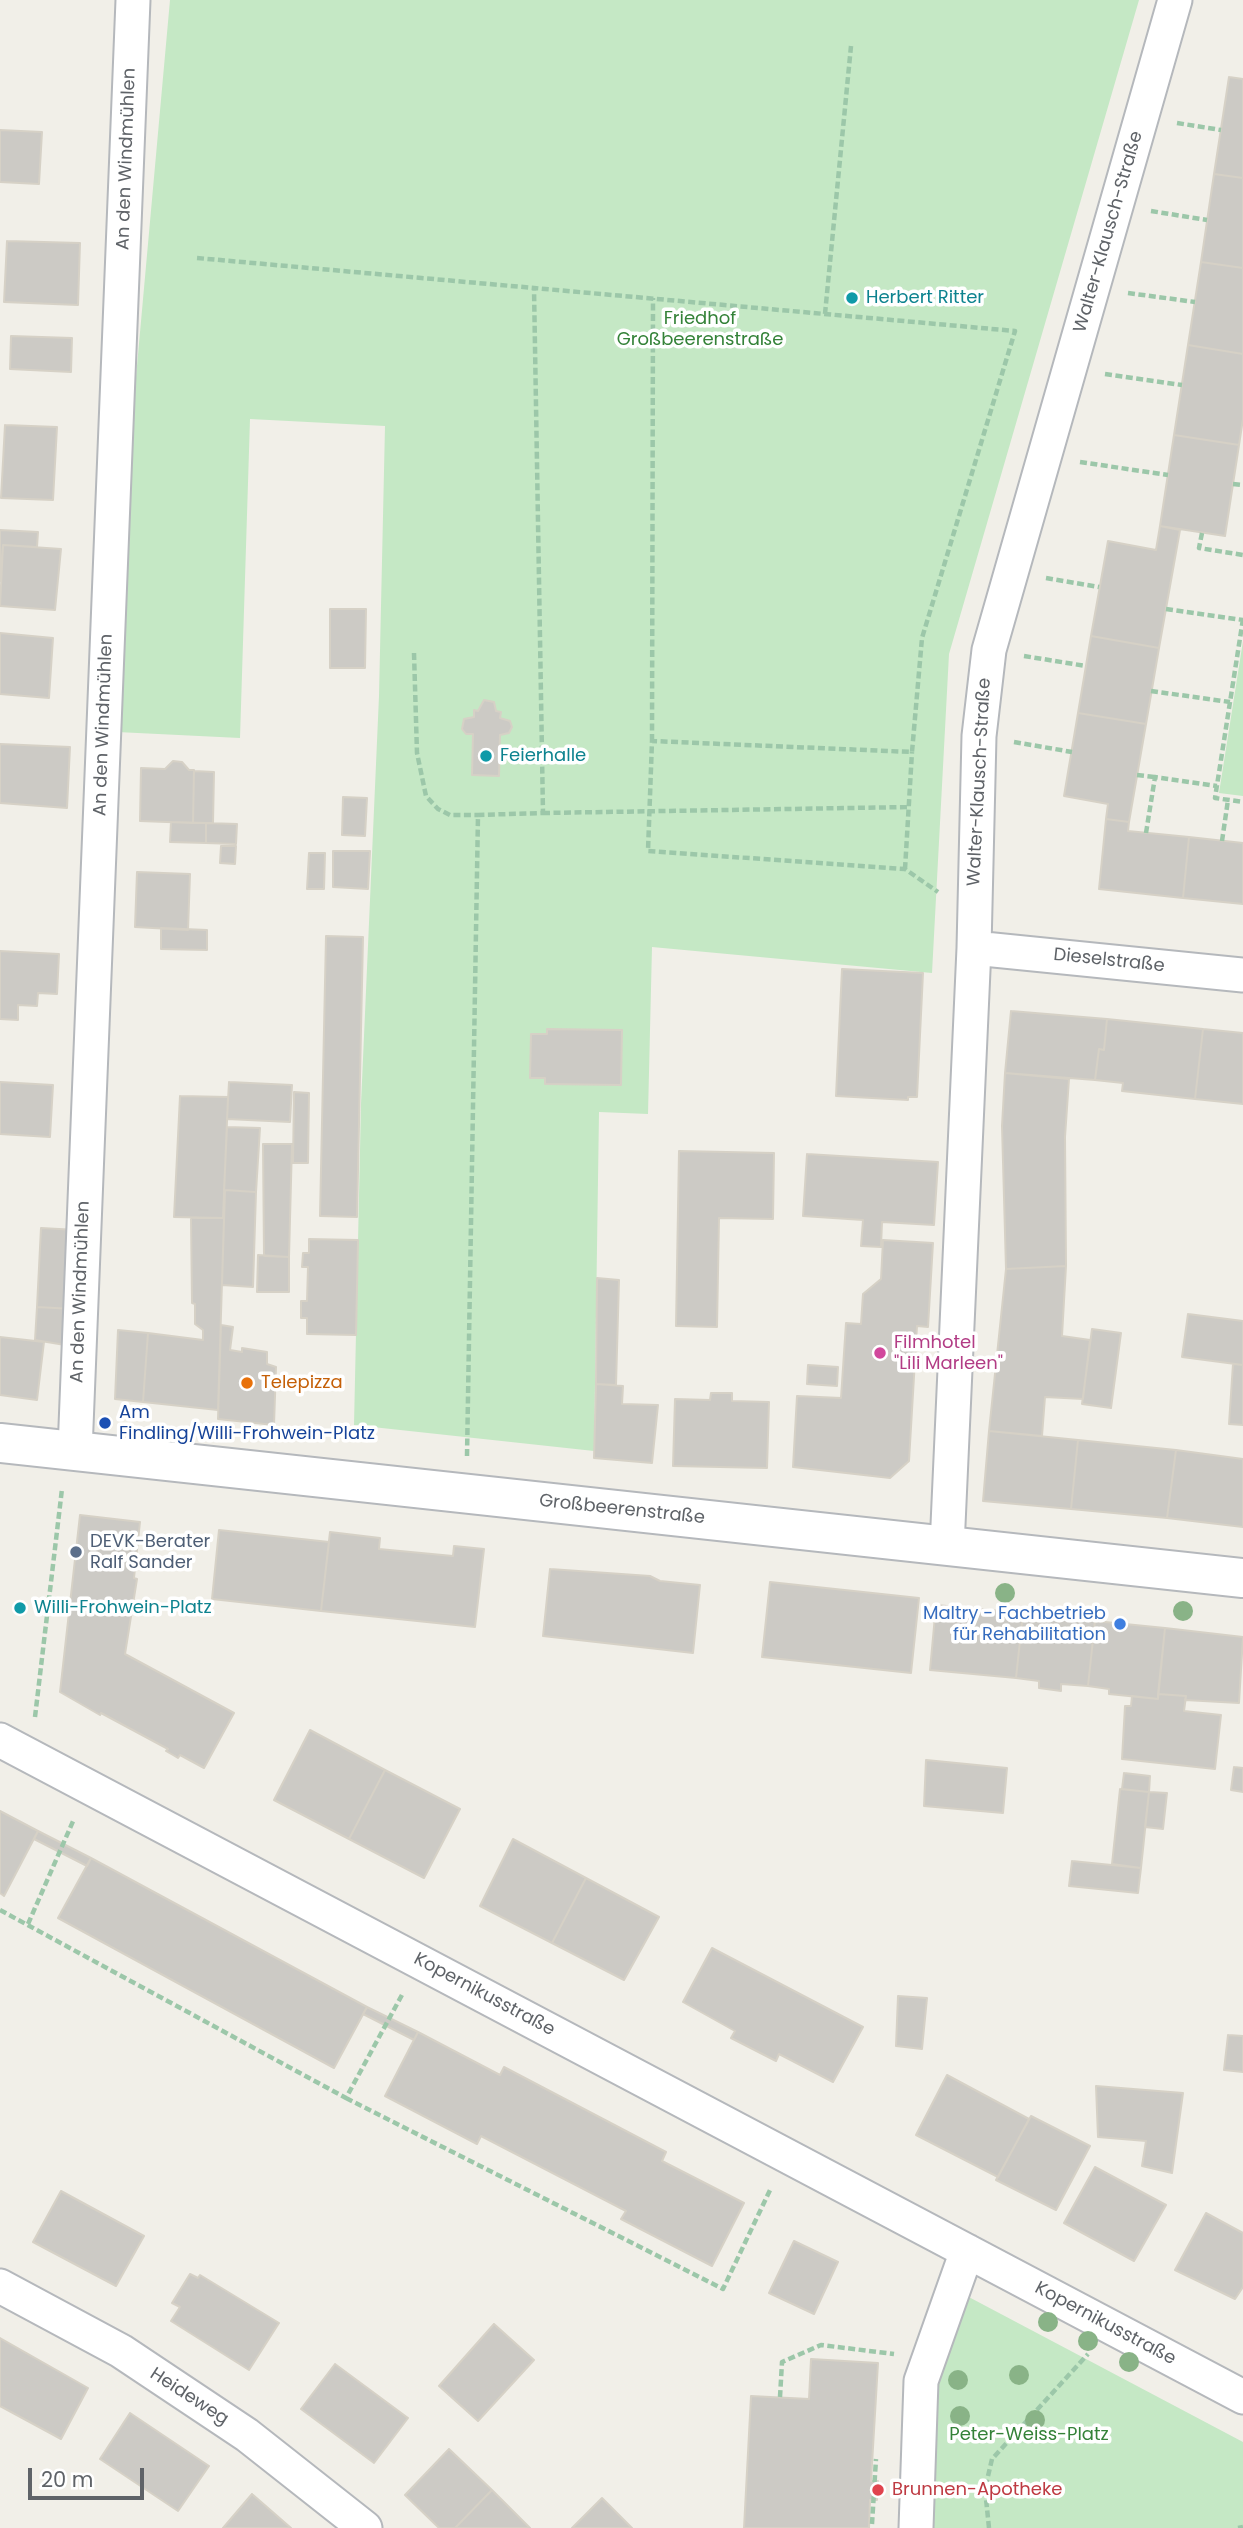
<!DOCTYPE html>
<html>
<head>
<meta charset="utf-8">
<style>
	body { margin:0 }
	#map { position:relative; width:1243px; height:2528px; overflow:hidden; background:#f1efe8; font-family:Poppins,sans-serif }
	canvas { display:block }
	.scale { position:absolute; left:28px; top:2468px; width:116px; height:32px; box-sizing:border-box; border:4px solid #5f6368; border-top:0; padding-left:9px; font-size:21px; line-height:24px; white-space:nowrap; color:#5f6368; -webkit-text-stroke:5px #fff; paint-order:stroke }
</style>
</head>
<body>
<div id="map">
<canvas width="1243" height="2528"></canvas>
<div class="scale">20 m</div>
</div>
<script>
const ctx = document.querySelector('canvas').getContext('2d');
ctx.lineJoin = 'round';
function paint(path, color) { ctx.fillStyle = color; ctx.fill(path, 'evenodd'); }
const poly = rows => new Path2D(rows.map(r => 'M' + r).join(''));
function stroke(path, color, width, dash) { ctx.strokeStyle = color; ctx.lineWidth = width; ctx.lineCap = dash ? 'butt' : 'round'; ctx.setLineDash(dash || []); ctx.stroke(path); }
function label(font, color, halo, rows, align = 'center') {
  ctx.font = font + ' Poppins,sans-serif'; ctx.lineWidth = 7; ctx.setLineDash([]); ctx.textBaseline = 'middle'; ctx.strokeStyle = halo; ctx.fillStyle = color; for (const [text, x, y, turn = 0] of rows) {
    ctx.save(); ctx.translate(x, y); ctx.rotate((+turn || 0) * Math.PI / 180); ctx.textAlign = isNaN(turn) ? turn : align; if (halo) ctx.strokeText(text, 0, 0); ctx.fillText(text, 0, 0); ctx.restore();
  }
}
paint(poly([
	[170,0,1139,0,949,654,932,973,652,947,648,1114,599,1112,594,1451,354,1425,361,1104,379,696,385,426,250,419,240,738,117,732,133,410],
	[1243,641,1243,796,1219,793],
	[965,2295,1243,2442,1243,2528,929,2528,937,2349]
]), '#c5e8c5');
const building = poly([
	[1229,77,1243,79,1243,178,1214,174,1229,77],
	[0,130,42,132,39,184,0,182,0,130],
	[1214,174,1243,178,1243,268,1201,262,1214,174],
	[7,241,80,243,78,305,4,302,7,241],
	[1201,262,1243,268,1243,354,1188,345,1201,262],
	[11,336,72,338,71,372,10,369,11,336],
	[1188,345,1243,354,1243,419,1239,445,1174,435,1188,345],
	[5,425,57,427,53,500,1,498,5,425],
	[1174,435,1239,445,1225,536,1160,526,1174,435],
	[1160,526,1180,530,1159,648,1091,636,1108,541,1156,550,1160,526],
	[0,530,38,532,37,547,3,545,0,581,0,530],
	[3,545,61,549,55,610,0,606,3,545],
	[330,609,366,609,365,668,330,668,330,609],
	[0,633,53,638,49,698,0,694,0,633],
	[1091,636,1159,648,1146,724,1078,713,1091,636],
	[484,700,494,702,496,711,501,712,500,718,510,721,512,727,509,733,500,735,499,776,472,775,473,734,466,734,462,729,464,719,474,717,474,710,478,711,484,700],
	[1078,713,1146,724,1129,822,1106,819,1108,804,1064,796,1078,713],
	[0,744,70,747,67,808,0,803,0,744],
	[173,761,182,762,189,770,194,770,193,823,140,821,141,768,165,769,173,761],
	[194,771,214,772,213,823,193,823,194,771],
	[343,797,367,798,365,836,342,835,343,797],
	[1106,819,1129,822,1128,831,1189,837,1183,898,1099,889,1106,819],
	[171,822,206,823,206,843,170,842,171,822],
	[206,823,237,824,236,844,206,843,206,823],
	[1189,837,1243,843,1243,904,1183,898,1189,837],
	[221,846,236,846,235,864,220,863,221,846],
	[333,851,370,851,368,889,333,887,333,851],
	[309,853,325,853,324,889,307,889,309,853],
	[137,872,190,874,188,930,135,927,137,872],
	[161,928,207,930,207,950,161,949,161,928],
	[326,936,363,937,357,1217,320,1216,326,936],
	[0,951,59,954,57,994,38,993,37,1006,18,1005,18,1020,0,1019,0,951],
	[842,969,923,973,917,1097,908,1097,908,1100,836,1096,842,969],
	[1011,1011,1107,1019,1104,1050,1099,1049,1095,1080,1005,1073,1011,1011],
	[1107,1019,1203,1029,1195,1099,1122,1091,1123,1083,1095,1080,1099,1049,1104,1050,1107,1019],
	[547,1029,622,1030,621,1085,545,1084,545,1078,530,1078,531,1034,547,1034,547,1029],
	[1203,1029,1243,1033,1243,1104,1195,1099,1203,1029],
	[1005,1073,1069,1079,1065,1137,1066,1266,1006,1269,1002,1126,1005,1073],
	[0,1082,53,1085,50,1137,0,1134,0,1082],
	[229,1082,292,1085,290,1122,227,1119,229,1082],
	[294,1092,309,1093,308,1163,293,1163,294,1092],
	[180,1096,228,1097,223,1218,174,1217,180,1096],
	[227,1127,260,1128,256,1192,224,1190,227,1127],
	[263,1144,292,1144,289,1257,264,1256,263,1144],
	[679,1151,774,1153,773,1219,719,1218,717,1327,676,1326,679,1151],
	[807,1154,938,1162,934,1225,882,1222,881,1247,861,1246,863,1220,803,1216,807,1154],
	[225,1190,256,1192,253,1287,222,1285,225,1190],
	[191,1218,224,1218,218,1410,143,1402,148,1333,203,1340,203,1330,195,1324,195,1304,192,1303,191,1218],
	[41,1228,77,1230,73,1309,37,1307,41,1228],
	[309,1239,358,1240,356,1335,307,1334,307,1318,301,1318,301,1301,307,1301,308,1267,302,1267,303,1253,309,1253,309,1239],
	[883,1240,933,1243,928,1327,917,1326,909,1461,890,1478,793,1467,797,1396,841,1398,846,1323,861,1324,863,1294,881,1279,883,1240],
	[258,1255,289,1257,289,1292,257,1292,258,1255],
	[1066,1266,1062,1336,1090,1340,1083,1399,1045,1397,1042,1436,989,1431,1006,1269,1066,1266],
	[597,1278,619,1280,616,1385,596,1384,597,1278],
	[37,1307,73,1309,71,1346,35,1340,37,1307],
	[1188,1314,1243,1321,1243,1365,1182,1357,1188,1314],
	[221,1325,233,1327,230,1350,242,1352,242,1348,267,1352,267,1364,276,1367,274,1425,218,1419,221,1325],
	[1092,1329,1121,1333,1111,1408,1082,1404,1092,1329],
	[118,1330,148,1333,143,1402,115,1399,118,1330],
	[0,1337,44,1342,37,1400,0,1395,0,1337],
	[1233,1364,1243,1365,1243,1425,1229,1424,1233,1364],
	[808,1365,838,1367,837,1386,807,1384,808,1365],
	[596,1384,623,1386,622,1404,658,1405,652,1463,594,1458,596,1384],
	[711,1393,732,1393,732,1401,769,1402,767,1468,673,1466,675,1399,710,1400,711,1393],
	[989,1431,1078,1440,1071,1509,983,1501,989,1431],
	[1078,1440,1176,1450,1167,1518,1071,1509,1078,1440],
	[1176,1450,1243,1459,1243,1527,1167,1518,1176,1450],
	[80,1515,140,1522,134,1578,137,1579,125,1654,234,1713,204,1768,180,1755,178,1758,173,1755,166,1751,168,1749,101,1713,100,1715,60,1692,80,1515],
	[219,1530,329,1542,321,1611,212,1599,219,1530],
	[330,1532,380,1538,379,1549,453,1556,454,1546,484,1549,475,1627,321,1611,330,1532],
	[550,1569,650,1576,660,1581,700,1585,693,1653,543,1636,550,1569],
	[770,1582,919,1598,911,1673,762,1657,770,1582],
	[936,1605,1023,1613,1016,1678,930,1670,936,1605],
	[1023,1613,1095,1621,1088,1686,1061,1684,1061,1691,1039,1688,1039,1681,1016,1678,1023,1613],
	[1095,1621,1165,1628,1158,1699,1109,1694,1109,1689,1088,1686,1095,1621],
	[1165,1628,1243,1637,1239,1703,1185,1700,1186,1696,1158,1694,1165,1628],
	[1158,1694,1186,1696,1184,1711,1221,1715,1215,1769,1122,1759,1125,1706,1131,1706,1132,1696,1158,1699,1158,1694],
	[310,1730,385,1770,349,1839,274,1800,310,1730],
	[926,1760,1007,1768,1003,1813,924,1806,926,1760],
	[1234,1767,1243,1768,1243,1792,1231,1790,1234,1767],
	[385,1770,460,1809,424,1878,349,1839,385,1770],
	[1124,1773,1150,1776,1149,1792,1122,1789,1124,1773],
	[1120,1789,1149,1792,1141,1868,1112,1864,1120,1789],
	[1149,1792,1167,1793,1163,1829,1145,1827,1149,1792],
	[0,1811,38,1831,4,1896,0,1893,0,1811],
	[38,1831,91,1858,87,1866,34,1839,38,1831],
	[513,1839,586,1878,552,1943,480,1906,513,1839],
	[91,1858,367,2007,334,2068,58,1918,91,1858],
	[1072,1861,1141,1868,1138,1893,1069,1886,1072,1861],
	[586,1878,659,1917,624,1980,552,1943,586,1878],
	[712,1948,863,2027,833,2082,779,2054,776,2061,731,2038,735,2031,683,2002,712,1948],
	[898,1996,927,1998,922,2049,896,2046,898,1996],
	[367,2007,418,2032,414,2040,363,2014,367,2007],
	[418,2032,500,2075,504,2067,666,2152,662,2161,744,2203,712,2266,621,2219,626,2211,481,2136,477,2144,385,2096,418,2032],
	[1228,2035,1243,2036,1243,2072,1224,2070,1228,2035],
	[947,2075,1029,2119,998,2177,916,2135,947,2075],
	[1096,2086,1183,2093,1172,2173,1142,2166,1146,2141,1098,2137,1096,2086],
	[1031,2116,1090,2146,1056,2210,996,2180,1031,2116],
	[1095,2167,1166,2205,1134,2261,1064,2223,1095,2167],
	[61,2191,144,2236,116,2286,33,2242,61,2191],
	[1206,2213,1243,2233,1243,2287,1235,2299,1175,2270,1206,2213],
	[794,2241,838,2262,814,2314,769,2293,794,2241],
	[190,2274,198,2278,200,2275,279,2323,249,2370,171,2321,180,2307,172,2303,190,2274],
	[494,2324,534,2360,478,2421,439,2386,494,2324],
	[0,2338,88,2388,61,2439,0,2406,0,2338],
	[811,2359,878,2363,871,2481,878,2481,877,2500,870,2500,869,2528,744,2528,751,2396,809,2399,811,2359],
	[335,2364,408,2418,374,2463,301,2409,335,2364],
	[130,2413,209,2466,178,2511,100,2459,130,2413],
	[449,2449,492,2490,455,2528,439,2528,405,2495,449,2449],
	[492,2490,530,2528,455,2528,492,2490],
	[252,2494,291,2528,223,2528,252,2494],
	[602,2498,632,2528,572,2528,602,2498]
]);
paint(building, '#cccac5');
stroke(building, '#d6d1c6', 2);
const minor = poly([
	[974,948,1243,975],
	[75,1451,133,0],
	[947,1547,974,948,979,736,989,650,1175,0],
	[0,1740,1243,2397],
	[0,2286,121,2351,247,2435,365,2528],
	[916,2528,921,2381,967,2251]
]);
const tertiary = poly([
	[0,1443,1243,1578]
]);
stroke(minor, '#b5b8bc', 37);
stroke(tertiary, '#b5b8bc', 42);
stroke(poly([
	[1177,123,1221,130],
	[1151,211,1207,220],
	[197,258,534,288],
	[1128,293,1195,302],
	[825,314,851,46],
	[1105,374,1182,385],
	[1080,462,1168,475],
	[1233,484,1243,485],
	[1202,533,1199,548,1243,555],
	[1046,578,1099,587],
	[1166,609,1243,620],
	[1243,619,1215,798,1243,802],
	[414,653,417,753,426,796,438,809,450,815,478,815],
	[1024,656,1086,666],
	[1151,691,1230,702],
	[652,741,653,298],
	[1014,742,1072,752],
	[1137,775,1155,777],
	[543,813,910,807],
	[1146,833,1155,777,1217,786],
	[1222,841,1228,800],
	[905,869,912,752],
	[467,1456,478,815,543,813,534,288,1015,331,922,638,912,752,652,741,648,851,905,869,938,892],
	[35,1717,62,1489],
	[0,1910,346,2098,403,1993],
	[28,1924,74,1819],
	[346,2098,723,2289,771,2188],
	[780,2397,782,2362,821,2345,894,2354],
	[952,2490,985,2489],
	[872,2524,876,2459],
	[989,2528,985,2489,992,2459,1088,2354],
	[1238,2528,1243,2527]
]), '#9cc7a9', 4.5, [7, 3.5]);
stroke(minor, '#fff', 33);
stroke(tertiary, '#fff', 38);
ctx.fillStyle = '#89b387';
for (const [x, y] of [
	[1005,1593],
	[1183,1611],
	[1048,2322],
	[1088,2341],
	[1129,2362],
	[1019,2375],
	[958,2380],
	[960,2416],
	[1035,2420]
]) { ctx.beginPath(); ctx.arc(x, y, 10, 0, 2 * Math.PI); ctx.fill(); }
for (const [x, y, r, color] of [
	[852,298,7,"#0f9aa8"],
	[486,756,7,"#0f9aa8"],
	[880,1353,7,"#d1479c"],
	[247,1383,7,"#e8710a"],
	[105,1423,7,"#1a4fb4"],
	[76,1552,7,"#5c6f8a"],
	[20,1608,7,"#0f9aa8"],
	[1120,1624,7,"#3f7fe0"],
	[878,2490,7,"#e0444e"]
]) { const dot = new Path2D(); dot.arc(x, y, r, 0, 2 * Math.PI); ctx.fillStyle = color; ctx.fill(dot); stroke(dot, '#fff', 2.5); }
label('18px', '#5f6368', '#fff', [
	["An den Windmühlen",127,159,-88],
	["Walter-Klausch-Straße",1109,232,-74],
	["An den Windmühlen",104,725,-88],
	["Walter-Klausch-Straße",980,782,-87],
	["Dieselstraße",1109,961,6],
	["An den Windmühlen",81,1292,-88],
	["Großbeerenstraße",622,1510,6],
	["Kopernikusstraße",484,1995,28],
	["Kopernikusstraße",1105,2324,28],
	["Heideweg",189,2397,33]
]);
label('18px', '#0d838f', '#fff', [
	["Herbert Ritter",866,298],
	["Feierhalle",500,756],
	["Willi-Frohwein-Platz",34,1608]
], 'left');
label('18px', '#348238', '#fff', [
	["Friedhof",700,319],
	["Großbeerenstraße",700,340],
	["Peter-Weiss-Platz",1029,2435]
]);
label('18px', '#b23c85', '#fff', [
	["Filmhotel",894,1343],
	["\"Lili Marleen\"",894,1364]
], 'left');
label('18px', '#c56008', '#fff', [
	["Telepizza",261,1383]
], 'left');
label('18px', '#164399', '#fff', [
	["Am",119,1413],
	["Findling/Willi-Frohwein-Platz",119,1434]
], 'left');
label('18px', '#4e5e75', '#fff', [
	["DEVK-Berater",90,1542],
	["Ralf Sander",90,1563]
], 'left');
label('18px', '#366cbe', '#fff', [
	["Maltry - Fachbetrieb",1106,1614],
	["für Rehabilitation",1106,1635]
], 'right');
label('18px', '#be3a42', '#fff', [
	["Brunnen-Apotheke",892,2490]
], 'left');
</script>
</body>
</html>
